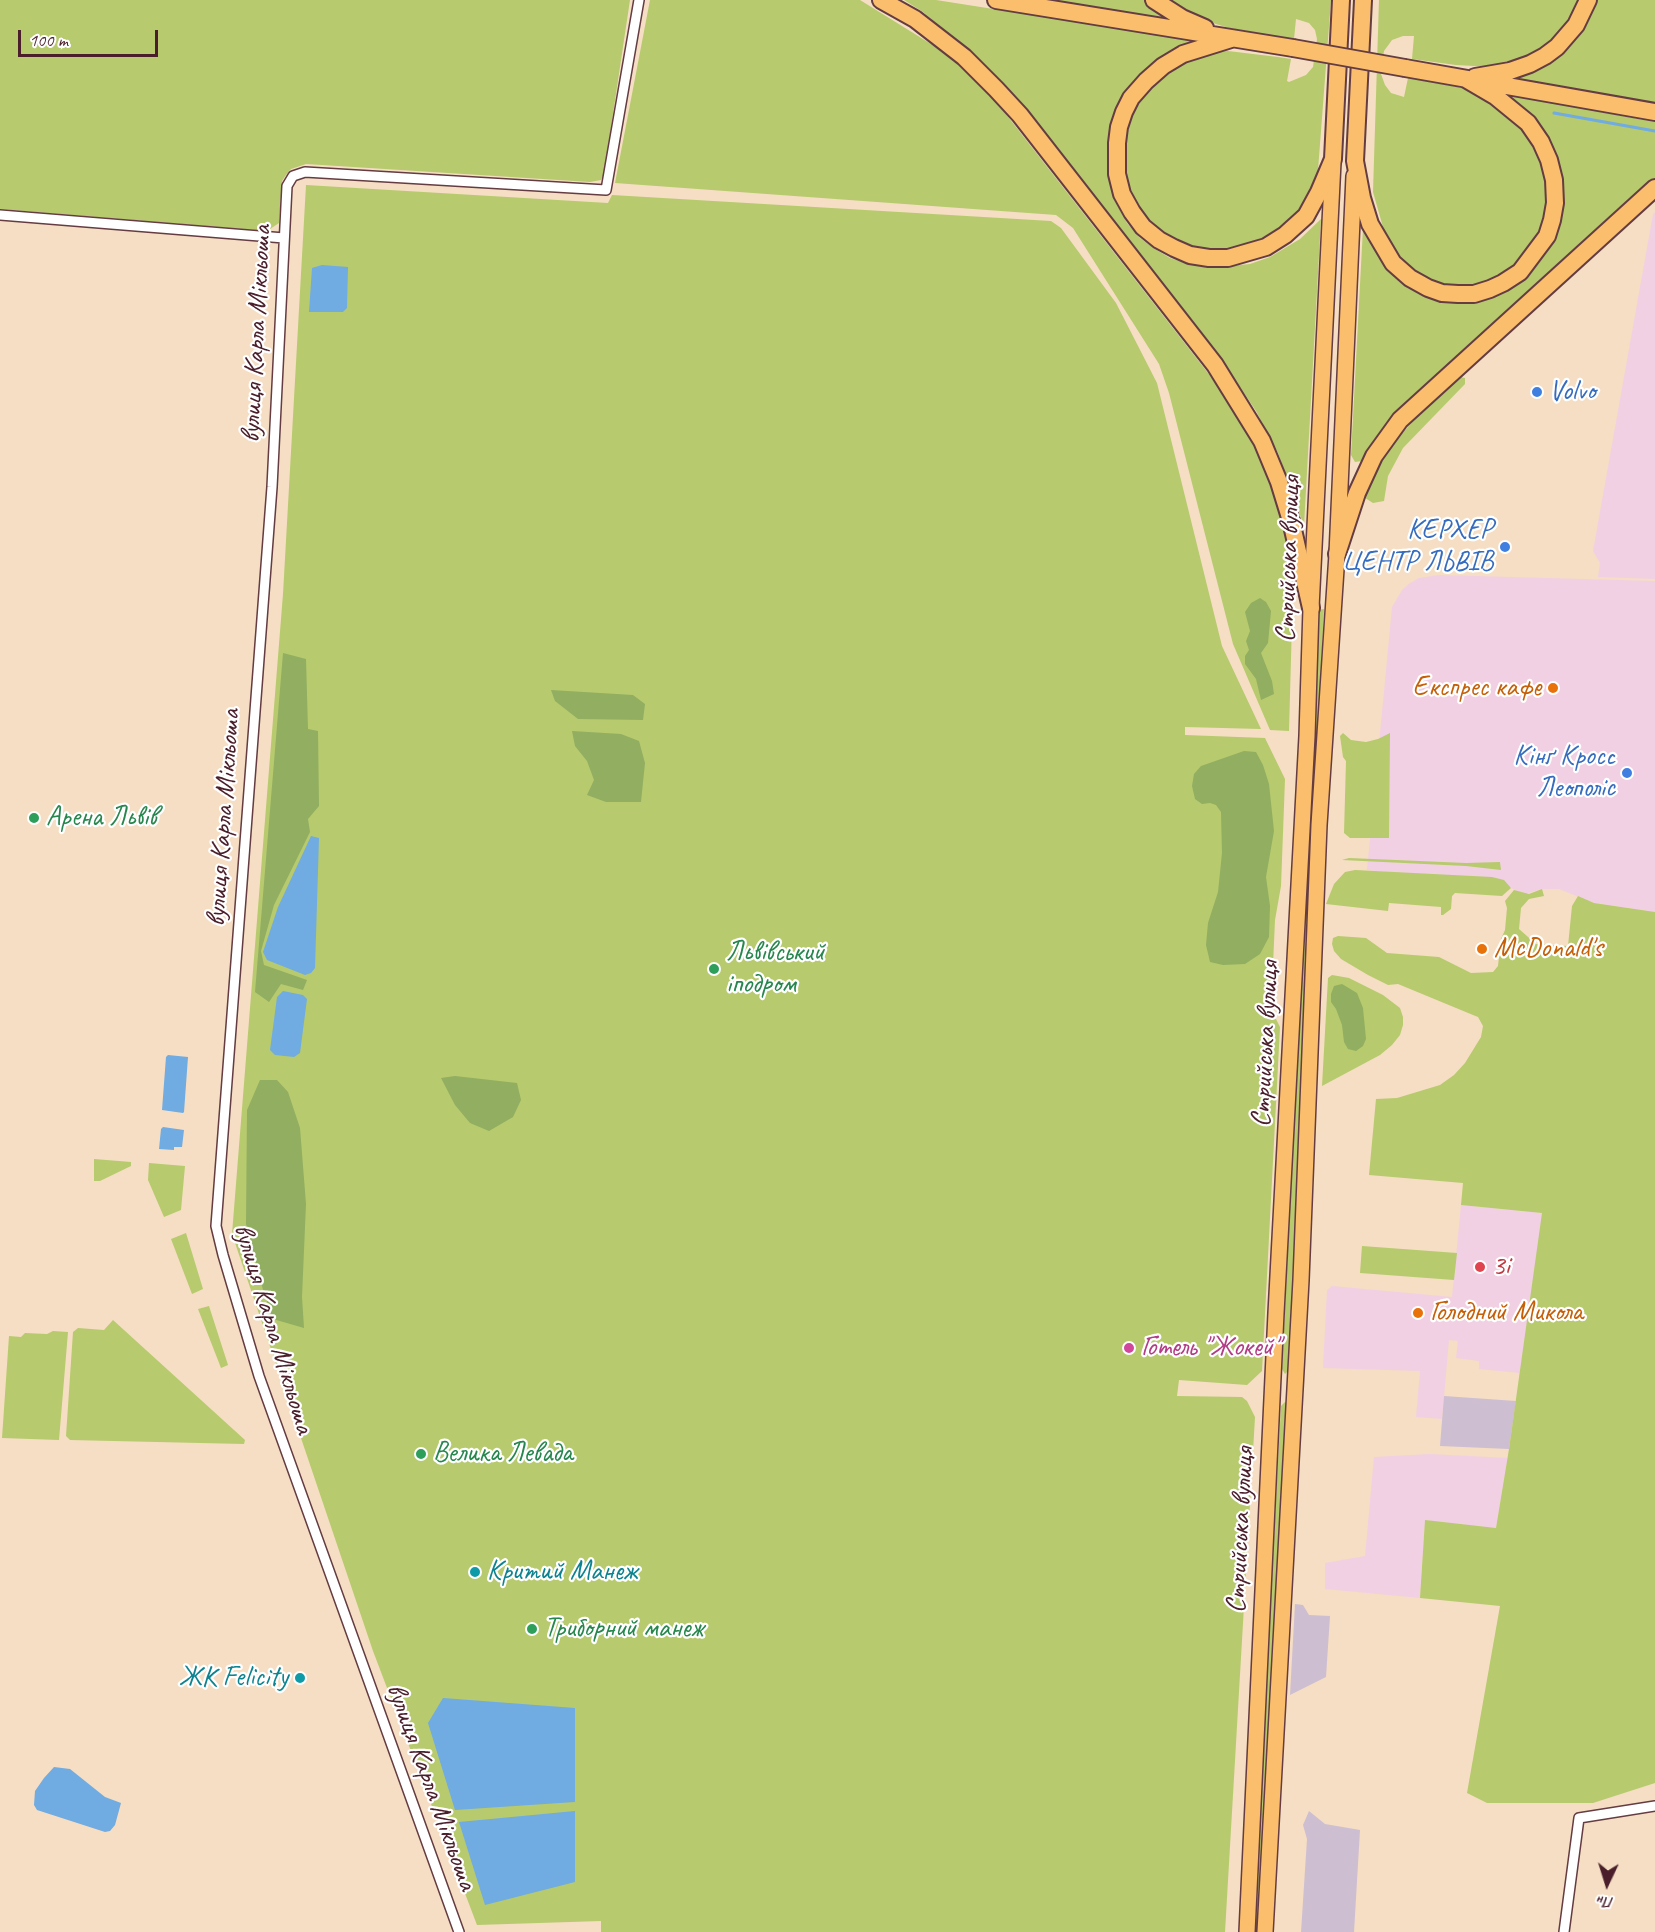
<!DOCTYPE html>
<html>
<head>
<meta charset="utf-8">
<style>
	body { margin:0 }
	#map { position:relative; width:1655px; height:1932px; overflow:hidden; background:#f5dec3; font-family:Caveat,sans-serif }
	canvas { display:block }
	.north { position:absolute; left:1577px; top:1854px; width:60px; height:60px; -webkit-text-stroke:4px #fff; paint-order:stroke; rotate:184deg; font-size:16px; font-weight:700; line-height:24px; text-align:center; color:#4a1f2b }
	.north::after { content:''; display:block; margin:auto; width:21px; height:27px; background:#4a1f2b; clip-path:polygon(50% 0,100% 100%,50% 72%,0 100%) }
	.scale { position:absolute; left:18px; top:30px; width:140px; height:27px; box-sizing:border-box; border:3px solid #4a1f2b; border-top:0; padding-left:8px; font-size:18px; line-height:21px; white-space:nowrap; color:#4a1f2b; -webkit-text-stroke:4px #fff; paint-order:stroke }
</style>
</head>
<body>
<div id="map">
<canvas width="1655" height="1932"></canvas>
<div class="north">Пн</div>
<div class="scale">100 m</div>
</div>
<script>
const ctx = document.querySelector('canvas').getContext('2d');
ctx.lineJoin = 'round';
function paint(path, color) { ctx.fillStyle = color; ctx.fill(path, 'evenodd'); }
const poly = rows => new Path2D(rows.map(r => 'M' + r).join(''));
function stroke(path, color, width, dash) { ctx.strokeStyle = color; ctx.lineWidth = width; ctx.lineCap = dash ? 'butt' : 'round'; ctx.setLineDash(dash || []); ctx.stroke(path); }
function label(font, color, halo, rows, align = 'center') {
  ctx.font = font + ' Caveat,sans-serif'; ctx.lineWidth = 4.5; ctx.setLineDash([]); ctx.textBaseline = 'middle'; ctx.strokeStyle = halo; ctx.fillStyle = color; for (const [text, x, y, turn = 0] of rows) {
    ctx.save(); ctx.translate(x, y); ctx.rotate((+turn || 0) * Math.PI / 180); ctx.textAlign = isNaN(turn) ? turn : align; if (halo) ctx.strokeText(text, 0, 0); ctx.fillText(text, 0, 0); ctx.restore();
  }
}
paint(poly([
	[1655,212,1655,579,1598,577,1600,563,1593,551,1653,214],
	[1439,575,1655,581,1655,912,1594,903,1559,889,1542,889,1525,894,1516,891,1507,885,1367,870,1392,607,1402,590,1410,583,1419,578],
	[1461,1205,1543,1213,1520,1373,1479,1369,1479,1361,1456,1358,1458,1341,1449,1340,1442,1419,1416,1417,1420,1371,1323,1368,1327,1290,1332,1286,1452,1297],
	[1430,1454,1508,1458,1496,1528,1425,1521,1420,1598,1325,1589,1325,1563,1365,1556,1374,1457]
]), '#f1d0e3');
paint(poly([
	[1444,1396,1516,1401,1509,1449,1440,1446],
	[1295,1604,1303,1605,1309,1615,1330,1616,1326,1677,1290,1695],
	[1309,1811,1325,1824,1360,1830,1354,1932,1301,1932,1307,1839,1303,1825]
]), '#cebed1');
paint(poly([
	[0,0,630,0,604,174,601,180,590,182,306,164,291,169,286,175,282,181,279,223,267,231,0,209],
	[650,0,860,0,960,62,991,95,1222,391,1256,444,1285,521,1293,585,1289,731,1270,730,1233,644,1169,393,1159,364,1073,228,1056,215,615,183],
	[904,0,936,0,1197,41,1153,64,1136,78,1124,94,1117,110,1108,158,1114,199,1127,223,1140,238,1155,249,1170,258,1188,264,1210,268,1250,264,1270,257,1300,239,1321,219,1304,526,1278,453,1256,411,1230,372,1010,92,970,52,923,12],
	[1054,0,1146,0,1160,12,1182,23],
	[1161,0,1331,0,1318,170,1305,206,1294,219,1264,240,1232,251,1213,251,1180,243,1165,235,1141,215,1124,181,1122,147,1130,116,1138,103,1150,89,1178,66,1210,52,1228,51,1278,57,1291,59,1287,81,1289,82,1306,75,1313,67,1317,39,1315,30,1309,23,1296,19,1294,39,1229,28,1187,15],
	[1379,0,1582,0,1565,33,1531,58,1492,67,1456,65,1412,59,1414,36,1403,36,1392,40,1384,51,1381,74,1385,85,1391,93,1404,97,1408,78,1463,88,1486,98,1507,111,1535,142,1547,173,1547,214,1541,234,1515,267,1483,284,1466,287,1447,287,1428,281,1412,271,1398,258,1387,241,1373,192],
	[1593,0,1655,0,1655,103,1502,77,1532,69],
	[1509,95,1655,122,1655,179,1362,461,1355,462,1351,455,1363,228,1375,250,1388,270,1408,288,1433,299,1456,303,1484,300,1508,290,1530,273,1545,251,1561,174,1555,150,1545,132,1532,116],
	[306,185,608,203,612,195,1051,221,1061,228,1116,303,1157,383,1222,646,1261,729,1185,727,1185,735,1265,738,1285,779,1281,886,1275,920,1271,1009,1280,1027,1262,1371,1247,1385,1179,1380,1177,1396,1242,1397,1247,1401,1255,1417,1225,1932,601,1932,601,1921,477,1925,373,1651,232,1234,283,594],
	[1455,376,1465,378,1465,384,1403,448,1388,476,1384,501,1373,503,1362,496,1380,457],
	[1324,609,1313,825,1310,827,1317,610],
	[1343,733,1351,740,1366,742,1378,739,1390,733,1389,838,1350,838,1344,833,1346,761,1343,757,1340,736],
	[1349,858,1466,863,1500,862,1501,870,1466,866,1342,860],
	[1355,870,1492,877,1504,880,1511,888,1502,896,1455,893,1452,896,1451,909,1443,915,1441,915,1441,907,1389,903,1388,911,1326,904,1334,884,1345,872],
	[1308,881,1312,886,1290,1362,1287,1372,1285,1374,1282,1369,1306,885],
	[1542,889,1544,896,1529,899,1521,908,1519,929,1536,944,1568,946,1572,906,1578,896,1594,903,1655,912,1655,1783,1593,1803,1487,1803,1467,1793,1500,1606,1420,1598,1425,1520,1496,1528,1509,1449,1542,1213,1461,1205,1463,1183,1369,1175,1376,1099,1397,1098,1440,1085,1454,1075,1465,1063,1481,1037,1483,1026,1478,1017,1473,1015,1398,984,1388,985,1368,975,1341,959,1334,951,1332,944,1333,938,1338,936,1366,938,1387,953,1439,957,1471,973,1493,972,1498,966,1501,939,1505,930,1507,908,1505,901,1514,890,1529,894],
	[1332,975,1349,978,1383,995,1400,1008,1403,1017,1403,1025,1400,1035,1392,1045,1380,1055,1322,1086,1328,978],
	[94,1159,131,1162,131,1166,100,1181,94,1181],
	[149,1163,185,1166,181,1210,164,1217,148,1180],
	[186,1233,203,1289,192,1294,171,1239],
	[1362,1246,1457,1253,1454,1280,1360,1273],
	[209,1306,228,1365,221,1368,198,1309],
	[113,1320,245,1440,244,1444,70,1440,66,1436,73,1332,78,1328,104,1330],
	[53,1331,68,1332,59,1440,2,1438,9,1336,21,1337,25,1333,47,1334],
	[1285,1402,1289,1406,1260,1932,1253,1932,1281,1406]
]), '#b7ca6e');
paint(poly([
	[1260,598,1266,602,1271,611,1268,643,1261,653,1272,681,1274,694,1261,700,1256,679,1245,664,1245,656,1249,650,1246,641,1250,631,1245,612,1251,603],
	[283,653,306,659,308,729,318,731,319,806,308,819,310,832,274,905,261,951,264,965,307,980,303,990,281,984,269,1002,255,992],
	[551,690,633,695,645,704,643,720,578,719,555,701],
	[572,731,621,734,639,741,645,763,641,802,606,802,587,795,594,780,587,761,575,746],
	[1244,751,1256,752,1263,765,1269,784,1274,831,1266,877,1270,906,1269,937,1260,954,1245,964,1223,965,1210,962,1206,945,1208,923,1218,892,1222,853,1221,812,1216,805,1210,803,1202,804,1195,799,1192,786,1194,774,1201,766],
	[1342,984,1357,993,1363,1008,1366,1039,1363,1046,1356,1051,1348,1049,1344,1042,1342,1025,1336,1009,1331,1002,1331,994,1334,986],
	[455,1076,517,1083,521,1100,513,1117,489,1131,470,1123,455,1105,441,1078],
	[260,1080,277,1080,288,1092,300,1128,306,1204,302,1297,304,1328,273,1319,263,1290,246,1224,247,1110]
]), '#91ae61');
paint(poly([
	[322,265,348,267,347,308,343,312,309,312,312,268],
	[311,836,319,838,315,968,311,973,305,975,267,960,263,952,278,907],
	[283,991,303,995,307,999,300,1053,294,1057,275,1055,270,1050,277,997],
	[168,1055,188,1057,184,1112,183,1113,162,1110,166,1057],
	[163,1127,184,1130,182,1147,174,1147,174,1150,159,1149,161,1129],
	[443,1698,575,1708,575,1802,455,1810,428,1723],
	[54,1767,70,1769,105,1797,121,1803,115,1825,110,1831,105,1832,37,1810,34,1805,35,1791,44,1778],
	[575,1811,575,1882,485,1905,459,1822]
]), '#70abe1');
stroke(poly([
	[1554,113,1655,131]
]), '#70abe1', 3);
const street = poly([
	[0,215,284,238],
	[459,1932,259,1376,223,1255,216,1226,272,487,287,186,293,176,305,172,606,190,639,0],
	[1564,1932,1579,1818,1655,1806]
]);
const primary = poly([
	[1247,1932,1276,1313,1307,736,1311,608,1333,162],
	[1265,1932,1301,1280,1319,825,1337,554,1354,176]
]);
const highway = poly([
	[881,0,915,19,964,57,996,89,1020,115,1215,365,1262,441,1279,482,1291,521,1311,608],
	[996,0,1293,48],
	[1154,0,1182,18,1205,28],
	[1363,0,1355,161,1362,198,1370,224,1393,263,1410,278,1428,288,1442,293,1458,294,1474,294,1490,289,1503,283,1520,272,1547,236,1552,220,1555,203,1554,180,1549,160,1541,142,1528,123,1495,96,1466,79],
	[1231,39,1183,54,1163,66,1146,81,1131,98,1124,112,1119,127,1117,143,1117,174,1122,194,1132,212,1143,227,1159,240,1174,248,1190,255,1209,258,1228,258,1266,247,1285,235,1306,216,1319,192,1333,159,1341,0],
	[1405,68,1655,112],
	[1475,77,1510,71,1530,64,1545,56,1557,47,1576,25,1588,0],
	[1337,554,1357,493,1374,456,1400,420,1655,188]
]);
stroke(street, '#643c42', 12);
stroke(primary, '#643c42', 18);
stroke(highway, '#643c42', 20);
stroke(street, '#fff', 9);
stroke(primary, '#fabe6d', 15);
stroke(highway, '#fabe6d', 16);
const highwayBridge = poly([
	[1293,48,1405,68]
]);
stroke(highwayBridge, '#643c42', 20, []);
stroke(highwayBridge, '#fabe6d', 16);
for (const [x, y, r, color] of [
	[1537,392,6,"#3f7fe0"],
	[1505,547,6,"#3f7fe0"],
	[1553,688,6,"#e8710a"],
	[1627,773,6,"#3f7fe0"],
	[34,818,6,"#2e9e5b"],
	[1482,949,6,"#e8710a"],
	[714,969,6,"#2e9e5b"],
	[1480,1267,6,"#e0444e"],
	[1418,1313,6,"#e8710a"],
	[1129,1348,6,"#d1479c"],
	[421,1454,6,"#2e9e5b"],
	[475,1572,6,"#0f9aa8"],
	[532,1629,6,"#2e9e5b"],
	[300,1678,6,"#0f9aa8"]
]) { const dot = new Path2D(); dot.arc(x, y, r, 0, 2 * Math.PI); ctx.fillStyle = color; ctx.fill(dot); stroke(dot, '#fff', 2); }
label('28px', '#4a1f2b', '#fff', [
	["вулиця Карла Мікльоша",257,334,-87],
	["Стрийська вулиця",1289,559,-88],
	["вулиця Карла Мікльоша",224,818,-86],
	["Стрийська вулиця",1266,1044,-87],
	["вулиця Карла Мікльоша",273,1329,73],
	["Стрийська вулиця",1241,1530,-87],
	["вулиця Карла Мікльоша",431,1787,70]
]);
label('28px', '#366cbe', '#fff', [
	["Volvo",1549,392,"left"],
	["КЕРХЕР",1493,531],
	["ЦЕНТР ЛЬВІВ",1493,563],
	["Кінґ Кросс",1615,757],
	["Леополіс",1615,789]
], 'right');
label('28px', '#c56008', '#fff', [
	["Експрес кафе",1541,688,"right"],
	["McDonald's",1494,949],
	["Голодний Микола",1430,1313]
], 'left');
label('28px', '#27864d', '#fff', [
	["Арена Львів",46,818],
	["Львівський",726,953],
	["іподром",726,985],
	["Велика Левада",433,1454],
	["Триборний манеж",544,1629]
], 'left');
label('28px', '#be3a42', '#fff', [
	["3і",1492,1267]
], 'left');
label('28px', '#b23c85', '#fff', [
	["Готель \"Жокей\"",1141,1348]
], 'left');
label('28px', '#0d838f', '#fff', [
	["Критий Манеж",487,1572],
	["ЖК Felicity",288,1678,"right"]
], 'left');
</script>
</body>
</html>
